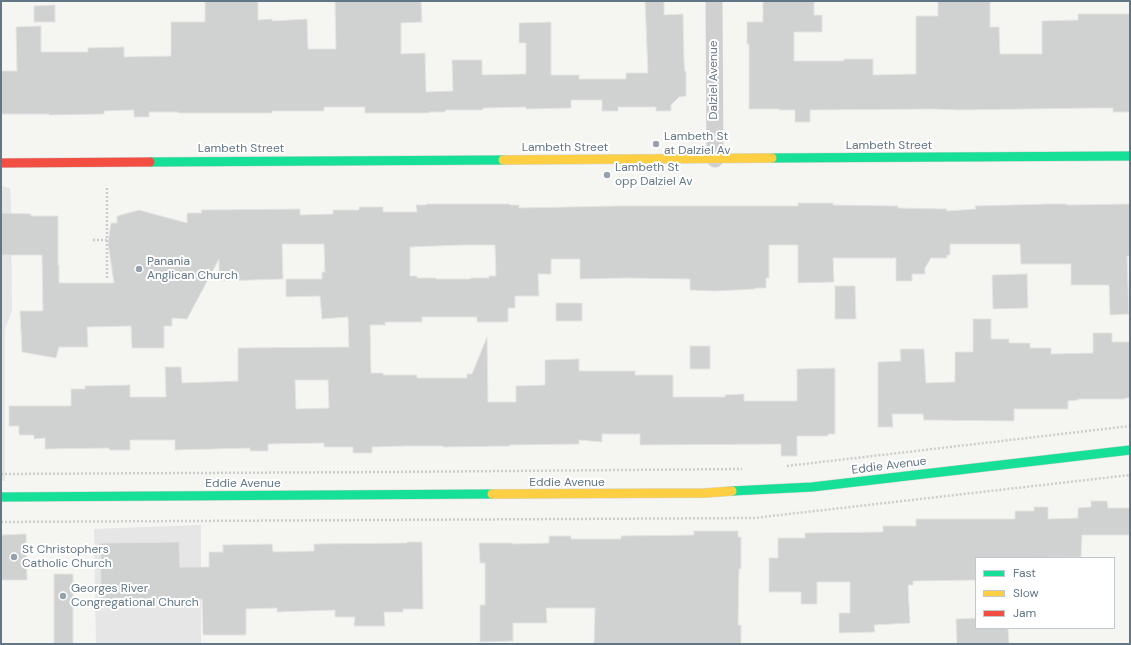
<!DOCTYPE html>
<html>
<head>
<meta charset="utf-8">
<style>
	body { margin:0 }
	#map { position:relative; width:1131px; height:645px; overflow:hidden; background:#f5f5f2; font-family:"DM Sans",sans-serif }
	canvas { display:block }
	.frame { position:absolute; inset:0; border:2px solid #627685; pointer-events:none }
	.legend { position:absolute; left:975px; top:557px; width:140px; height:72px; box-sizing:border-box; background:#fff; border:1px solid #c0c8ce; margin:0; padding:5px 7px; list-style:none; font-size:12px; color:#627685 }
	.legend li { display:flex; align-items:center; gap:8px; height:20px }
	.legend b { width:20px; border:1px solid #c0c8ce }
</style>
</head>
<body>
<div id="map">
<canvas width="1131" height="645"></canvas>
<div class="frame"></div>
<ul class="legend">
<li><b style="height:5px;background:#16e098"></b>Fast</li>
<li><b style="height:5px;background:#ffcf43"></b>Slow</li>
<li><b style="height:5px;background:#f24e42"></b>Jam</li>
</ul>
</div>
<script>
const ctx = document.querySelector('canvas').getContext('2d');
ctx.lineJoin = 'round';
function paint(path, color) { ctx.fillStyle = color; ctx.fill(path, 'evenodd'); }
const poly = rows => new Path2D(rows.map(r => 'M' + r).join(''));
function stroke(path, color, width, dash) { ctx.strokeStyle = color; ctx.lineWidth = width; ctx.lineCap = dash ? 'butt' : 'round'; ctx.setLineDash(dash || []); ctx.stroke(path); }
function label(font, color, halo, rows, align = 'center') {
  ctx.font = font + ' "DM Sans",sans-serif'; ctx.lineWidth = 4; ctx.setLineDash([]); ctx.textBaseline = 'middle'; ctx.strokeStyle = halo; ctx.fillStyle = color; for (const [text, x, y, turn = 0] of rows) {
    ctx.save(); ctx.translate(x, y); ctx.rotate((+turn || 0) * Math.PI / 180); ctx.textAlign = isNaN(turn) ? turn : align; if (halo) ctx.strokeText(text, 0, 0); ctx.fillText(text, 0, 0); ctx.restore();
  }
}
paint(poly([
	[1,186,10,188,11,204,12,311,5,329,5,481,1,481],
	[201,525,201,644,96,644,94,529]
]), '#e5e6e5');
const building = poly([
	[205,1,258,1,258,20,272,19,272,21,307,19,308,49,336,49,335,1,421,1,422,22,401,23,401,54,425,53,426,92,453,91,452,60,482,60,482,75,526,74,526,43,519,43,519,23,551,22,551,75,579,75,579,79,626,79,626,73,648,73,645,1,664,1,664,15,683,14,684,60,685,72,686,71,686,96,679,97,671,105,671,111,656,111,656,107,618,107,618,111,602,111,602,100,571,100,571,108,526,109,526,107,483,108,483,110,445,110,445,112,430,112,428,113,365,113,365,107,324,107,324,111,272,111,272,113,178,113,178,112,149,112,149,117,134,117,134,110,104,111,104,114,49,115,49,114,1,114,1,71,17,71,16,27,41,26,41,52,88,52,88,48,124,47,124,57,171,56,171,22,205,22,205,1],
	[763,1,814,1,814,15,822,15,822,32,794,32,794,61,844,61,844,59,873,59,873,75,916,74,916,16,938,16,938,1,990,1,990,27,999,27,1000,54,1042,54,1042,21,1078,20,1078,14,1130,14,1130,112,1113,112,1113,108,1095,108,958,110,934,109,810,110,810,122,795,122,795,110,779,110,779,109,749,109,749,44,747,44,747,22,763,22,763,1],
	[55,5,55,22,34,22,34,6,55,5],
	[798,203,833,203,833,205,898,206,898,208,947,209,947,211,976,209,975,206,1049,204,1067,204,1067,205,1130,204,1130,256,1127,256,1129,314,1110,315,1109,285,1071,285,1071,264,1021,264,1020,244,950,244,950,255,947,255,947,258,931,258,925,268,925,274,912,274,912,281,896,281,896,258,833,258,834,282,798,283,798,245,769,245,769,278,766,278,766,288,755,288,755,289,715,291,690,290,690,279,626,278,580,279,580,259,551,259,551,274,538,274,539,296,515,296,515,308,508,308,508,322,477,322,477,317,422,317,422,322,385,322,385,325,370,325,371,373,383,373,383,375,417,375,417,378,467,378,467,374,472,374,487,337,488,402,516,402,516,386,545,385,545,360,579,359,579,371,635,371,635,375,673,375,673,397,725,397,725,395,744,394,744,401,797,401,797,369,835,368,835,434,828,434,828,436,797,436,797,456,781,456,781,444,640,445,640,434,602,434,602,442,579,440,579,444,510,445,510,446,443,447,443,446,406,446,372,447,372,453,353,453,353,447,324,447,324,443,268,444,268,451,250,451,250,448,175,450,175,440,130,440,130,450,109,450,109,448,45,449,45,438,34,439,34,435,19,435,19,426,9,426,9,406,71,406,71,389,85,389,85,386,130,385,130,397,166,397,165,367,181,367,182,383,238,381,238,348,349,347,348,317,322,319,320,296,286,297,286,279,322,279,322,272,325,272,324,244,282,244,283,279,219,281,219,259,187,319,172,318,172,326,164,326,164,348,132,348,131,326,87,327,88,347,59,347,56,358,22,352,20,311,43,311,42,255,1,255,1,213,31,214,31,216,58,216,58,265,59,265,59,283,114,283,108,243,111,223,117,223,117,216,139,210,187,223,187,213,202,213,201,210,300,209,300,215,333,214,333,210,359,210,359,207,383,207,383,212,417,212,416,205,426,205,426,204,510,204,510,205,519,205,519,208,616,206,798,206,798,203],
	[461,245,495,245,496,276,489,276,489,278,470,278,470,279,436,279,436,278,417,278,417,276,410,276,410,247,461,245],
	[295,380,328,380,329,408,296,409,295,380],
	[1027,274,1028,308,993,309,992,275,1027,274],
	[835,286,855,286,856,319,835,319,835,286],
	[556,303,582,303,582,321,556,321,556,303],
	[973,319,991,319,991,339,1009,339,1009,343,1030,343,1030,348,1051,348,1051,354,1093,353,1093,333,1112,333,1112,342,1130,342,1130,398,1125,398,1125,399,1078,399,1078,400,1068,401,1068,409,1014,409,1014,421,924,420,923,414,892,414,893,427,878,427,878,362,901,361,900,349,924,349,926,383,955,382,955,352,973,352,973,319],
	[690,346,710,346,710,369,690,369,690,346],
	[1091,501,1107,501,1108,508,1130,508,1130,535,1082,535,1081,557,976,558,976,580,913,581,913,585,908,585,910,623,874,625,875,632,839,633,839,613,850,613,850,582,817,582,817,604,801,604,801,592,769,592,769,558,778,558,778,538,805,538,805,533,883,532,883,526,916,526,916,519,1015,519,1015,511,1034,511,1034,507,1048,507,1048,519,1078,518,1078,508,1091,507,1091,501],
	[694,531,738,531,738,537,741,537,741,569,739,569,738,625,741,625,741,644,594,644,595,608,546,608,547,623,513,623,513,641,480,642,480,605,485,605,485,563,480,563,479,543,512,543,512,544,549,543,549,536,571,536,571,539,621,539,621,536,694,535,694,531],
	[26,534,27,580,1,580,1,535,26,534],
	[179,542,180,567,209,567,209,552,223,552,223,545,272,544,273,552,314,551,314,544,407,543,407,542,422,542,423,609,403,609,403,612,384,612,385,626,354,626,355,617,335,617,335,610,277,612,277,608,246,609,246,635,203,635,202,599,101,600,100,543,179,542],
	[54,574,73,574,73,644,54,644,54,574],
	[976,618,976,628,1008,628,1009,644,957,644,956,619,976,618]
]);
paint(building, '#d0d1d1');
stroke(building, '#e4e4e2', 1);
const fast = poly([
	[772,158,1130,156],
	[150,162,503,160],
	[732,491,812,487,1130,450],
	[1,497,492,494]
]);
const slow = poly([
	[503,160,772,158],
	[492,494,705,493,732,491]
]);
const jam = poly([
	[1,163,150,162]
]);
stroke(fast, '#d2d3d3', 10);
stroke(slow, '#d2d3d3', 10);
stroke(jam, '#d2d3d3', 10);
stroke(poly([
	[107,188,107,279],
	[93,240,107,240],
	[787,466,1130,426],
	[1,474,388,472,742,469],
	[1,522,754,518,1130,475]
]), '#cccdcd', 2.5, [2, 2]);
stroke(poly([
	[714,1,715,159]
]), '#d0d0d1', 17);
stroke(fast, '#16e098', 9);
stroke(slow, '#ffcf43', 9);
stroke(jam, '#f24e42', 9);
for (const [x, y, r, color] of [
	[656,144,4,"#95a2ab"],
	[607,175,4,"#95a2ab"],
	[139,269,4,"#95a2ab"],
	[14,557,4,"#95a2ab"],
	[63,596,4,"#95a2ab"]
]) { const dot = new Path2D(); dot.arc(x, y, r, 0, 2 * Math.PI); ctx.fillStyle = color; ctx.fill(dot); stroke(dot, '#fff', 1.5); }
label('12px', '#627685', '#fff', [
	["Dalziel Avenue",714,80,-90],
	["Lambeth Street",889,146],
	["Lambeth Street",565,148],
	["Lambeth Street",241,149],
	["Eddie Avenue",889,466,-7],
	["Eddie Avenue",567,483],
	["Eddie Avenue",243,484]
]);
label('12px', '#627685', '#fff', [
	["Lambeth St",664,137],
	["at Dalziel Av",664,151],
	["Lambeth St",615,168],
	["opp Dalziel Av",615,182],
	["Panania",147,262],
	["Anglican Church",147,276],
	["St Christophers",22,550],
	["Catholic Church",22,564],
	["Georges River",71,589],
	["Congregational Church",71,603]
], 'left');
</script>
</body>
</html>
